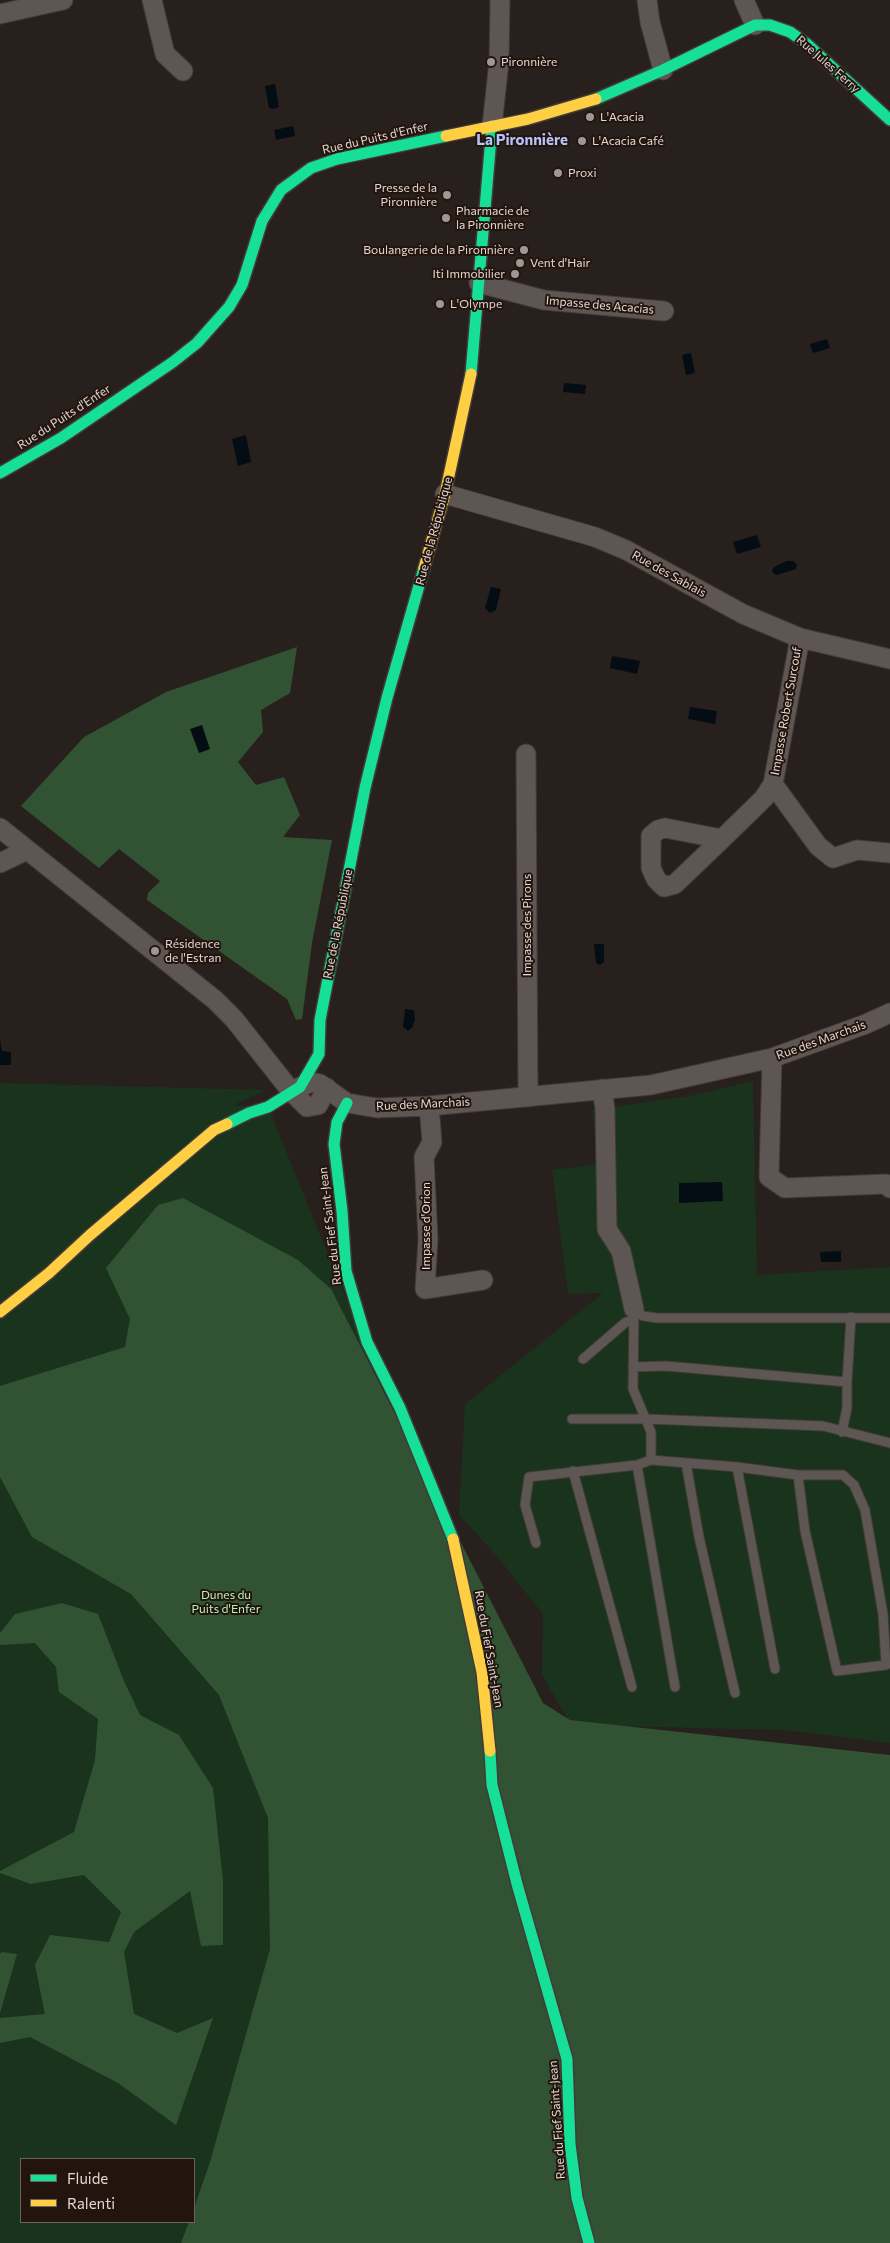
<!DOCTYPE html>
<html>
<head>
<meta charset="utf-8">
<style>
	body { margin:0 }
	#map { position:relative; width:890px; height:2243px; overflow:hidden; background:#28201c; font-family:Commissioner,sans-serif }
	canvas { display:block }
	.legend { position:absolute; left:20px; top:2158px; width:175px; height:65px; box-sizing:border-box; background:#23140e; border:1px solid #6f625c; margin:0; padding:6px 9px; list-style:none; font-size:15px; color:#e1d7d2 }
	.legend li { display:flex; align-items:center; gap:10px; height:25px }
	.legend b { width:25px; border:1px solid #6f625c }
</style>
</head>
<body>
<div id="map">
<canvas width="890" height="2243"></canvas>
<ul class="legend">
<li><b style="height:6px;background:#16e098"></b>Fluide</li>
<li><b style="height:6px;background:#ffcf43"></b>Ralenti</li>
</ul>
</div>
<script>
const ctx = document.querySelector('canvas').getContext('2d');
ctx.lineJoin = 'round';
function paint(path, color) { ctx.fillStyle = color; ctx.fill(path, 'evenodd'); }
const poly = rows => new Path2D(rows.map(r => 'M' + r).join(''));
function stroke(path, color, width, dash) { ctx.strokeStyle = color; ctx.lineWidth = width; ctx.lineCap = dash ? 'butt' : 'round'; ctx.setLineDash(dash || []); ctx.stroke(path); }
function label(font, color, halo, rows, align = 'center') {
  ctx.font = font + ' Commissioner,sans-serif'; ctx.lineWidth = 4; ctx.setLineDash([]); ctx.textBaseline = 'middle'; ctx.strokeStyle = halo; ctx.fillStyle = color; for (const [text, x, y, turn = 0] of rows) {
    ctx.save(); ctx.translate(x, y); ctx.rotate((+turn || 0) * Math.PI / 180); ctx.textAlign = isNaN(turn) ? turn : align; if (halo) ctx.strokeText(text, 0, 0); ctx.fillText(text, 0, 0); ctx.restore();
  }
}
paint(poly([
	[753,1081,757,1275,890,1267,890,1743,784,1730,571,1725,542,1675,543,1614,495,1554,459,1515,465,1404,603,1293,568,1294,552,1170,599,1164,592,1110,695,1095],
	[0,1083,266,1090,234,1105,268,1107,459,1576,372,2243,0,2243],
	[21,2159,194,2159,194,2222,21,2222]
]), '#1a331d');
paint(poly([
	[297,647,290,693,261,710,263,732,238,762,256,785,284,777,300,815,283,837,332,840,312,943,302,1019,296,1020,287,999,147,900,148,893,160,881,119,849,99,868,21,806,84,737,166,692],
	[183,1198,298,1260,331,1289,543,1703,570,1720,890,1755,890,2243,181,2243,189,2222,194,2222,194,2208,210,2162,270,1949,268,1818,219,1695,131,1594,32,1537,0,1477,0,1386,125,1347,130,1319,106,1268,158,1205],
	[62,1603,98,1614,124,1681,140,1715,179,1735,213,1788,223,1881,223,1945,201,1946,190,1891,134,1932,124,1952,134,2014,177,2033,213,2018,176,2125,118,2083,30,2037,0,2043,0,2018,45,2014,35,1965,50,1935,109,1942,121,1912,84,1875,31,1884,0,1873,0,1871,74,1832,95,1760,98,1719,59,1692,56,1667,35,1643,0,1645,0,1633,15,1614],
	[2,1952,17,1954,0,2013,0,1954]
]), '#315334');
paint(poly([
	[275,84,279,107,273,109,269,108,265,86],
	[293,126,295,136,276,140,274,130],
	[827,339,830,348,813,353,810,344],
	[691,353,695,373,686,375,682,355],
	[564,383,586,385,585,394,563,392],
	[246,435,251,462,238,466,232,439],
	[757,535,761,547,737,554,733,542],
	[787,561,793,561,797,564,796,569,777,575,774,574,772,571,774,567],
	[491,587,501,589,496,610,490,613,485,608],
	[612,656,640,661,637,674,610,668],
	[690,707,717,711,715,724,688,719],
	[202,725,210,749,199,753,190,729],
	[594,944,604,944,604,962,600,965,596,963],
	[405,1009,414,1010,415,1019,412,1028,408,1031,403,1027],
	[0,1039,2,1051,11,1052,11,1065,0,1065],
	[722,1182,723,1201,679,1203,679,1183],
	[841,1251,841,1262,821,1262,820,1252]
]), '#040d14');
const lane = poly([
	[634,1309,643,1316,657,1318,890,1318],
	[634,1309,633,1389,651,1432,651,1460],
	[583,1359,626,1322,634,1320],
	[633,1367,666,1366,847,1382,847,1408,842,1432],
	[847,1382,851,1317],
	[572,1419,647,1419,823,1426,890,1443],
	[686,1463,699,1537,735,1693],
	[637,1465,675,1687],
	[737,1467,775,1669],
	[573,1471,632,1687],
	[536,1543,525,1505,529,1477,637,1465,651,1460,737,1467,798,1475,843,1475,854,1485,865,1510,883,1614,886,1665,837,1671,805,1531,798,1475]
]);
const street = poly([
	[152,0,165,54,183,71],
	[647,0,650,22,663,70],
	[744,0,755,25],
	[0,14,63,0],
	[492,126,499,62,500,0],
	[479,283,544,300,664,311],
	[445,494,595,537,626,550,743,614,800,638,890,659],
	[526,754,528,1097],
	[773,784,818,846,833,858,857,850,890,853],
	[0,828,215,1000,234,1019,291,1091,307,1107,318,1105,327,1088],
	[722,839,665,828,658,830,651,836,651,868,656,879,664,887,675,884,722,839,764,798,773,784,800,638],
	[0,863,27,850],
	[772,1058,769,1177,785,1188,886,1184,890,1188],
	[300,1087,311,1082,320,1084,347,1103,377,1108,429,1106,651,1085,772,1058,866,1024,890,1013],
	[602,1089,605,1109,607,1229,621,1251,634,1309],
	[429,1106,432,1142,424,1157,428,1239,425,1289,483,1280]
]);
const fast = poly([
	[596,99,663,70,755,25,770,25,790,32,807,44,890,120],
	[471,374,492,126],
	[0,473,61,438,173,362,197,343,229,307,242,285,262,221,281,190,311,168,337,159,446,136],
	[347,1103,337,1122,334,1144,342,1211,346,1271,367,1342,400,1408,453,1539],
	[227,1124,249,1113,268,1107,300,1087,319,1054,320,1020,365,788,387,698,424,568],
	[490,1751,492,1785,517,1884,567,2059,570,2144,577,2198,589,2243]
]);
const slow = poly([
	[446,136,528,119,596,99],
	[424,568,445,494,471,374],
	[0,1312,49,1273,90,1235,214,1130,227,1124],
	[453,1539,482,1672,490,1751]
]);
stroke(lane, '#423b38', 11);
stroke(street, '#423b38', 21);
stroke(fast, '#423b38', 14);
stroke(slow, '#423b38', 14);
stroke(lane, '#5d5653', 9);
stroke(street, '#5d5653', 19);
stroke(fast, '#16e098', 11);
stroke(slow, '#ffcf43', 11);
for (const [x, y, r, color] of [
	[491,62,5,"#a09792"],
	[590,117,5,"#a09792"],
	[582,141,5,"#a09792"],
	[558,173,5,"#a09792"],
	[447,195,5,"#a09792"],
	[446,218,5,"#a09792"],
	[524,250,5,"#a09792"],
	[520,263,5,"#a09792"],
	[515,274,5,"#a09792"],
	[440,304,5,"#a09792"],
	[155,951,5,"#a09792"]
]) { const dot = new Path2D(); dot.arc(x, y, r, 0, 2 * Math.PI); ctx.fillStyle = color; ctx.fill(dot); stroke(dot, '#23140e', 2); }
label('12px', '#e1d7d2', '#23140e', [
	["Pironnière",501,62],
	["L'Acacia",600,117],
	["L'Acacia Café",592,141],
	["Proxi",568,173],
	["Presse de la",437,188,"right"],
	["Pironnière",437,202,"right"],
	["Pharmacie de",456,211],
	["la Pironnière",456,225],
	["Boulangerie de la Pironnière",514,250,"right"],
	["Vent d'Hair",530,263],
	["Iti Immobilier",505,274,"right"],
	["L'Olympe",450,304],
	["Résidence",165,944],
	["de l'Estran",165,958]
], 'left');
label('12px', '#e1d7d2', '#23140e', [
	["Rue Jules Ferry",828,64,41],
	["Rue du Puits d'Enfer",375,138,-13],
	["Impasse des Acacias",600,305,5],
	["Rue du Puits d'Enfer",64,417,-33],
	["Rue de la République",434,531,-75],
	["Rue des Sablais",669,574,29],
	["Impasse Robert Surcouf",786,711,-80],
	["Rue de la République",338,924,-79],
	["Impasse des Pirons",527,925,-90],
	["Rue des Marchais",821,1040,-20],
	["Rue des Marchais",423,1104,-3],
	["Rue du Fief Saint-Jean",330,1226,-97],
	["Impasse d'Orion",426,1226,-90],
	["Rue du Fief Saint-Jean",489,1649,80],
	["Rue du Fief Saint-Jean",557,2120,-94]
]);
label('12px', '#b2f5ba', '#23140e', [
	["Dunes du",226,1595],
	["Puits d'Enfer",226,1609]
]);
label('bold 15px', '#b4c5fc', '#23140e', [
	["La Pironnière",522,140]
]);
</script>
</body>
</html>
